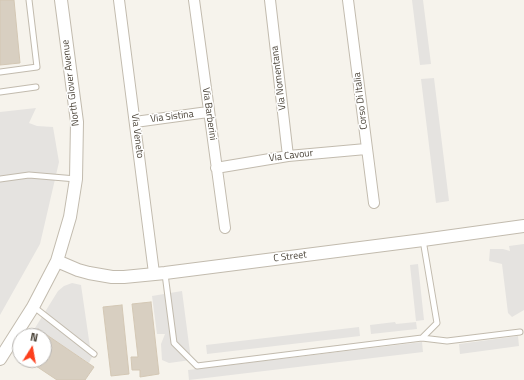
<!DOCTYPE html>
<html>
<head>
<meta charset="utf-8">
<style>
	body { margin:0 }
	#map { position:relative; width:524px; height:380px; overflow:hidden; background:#f6f3ec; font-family:"Titillium Web",sans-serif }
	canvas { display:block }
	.north { position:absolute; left:12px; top:328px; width:40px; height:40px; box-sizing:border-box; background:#fff; border:1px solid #b7b4b0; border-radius:50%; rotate:11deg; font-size:11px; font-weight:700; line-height:16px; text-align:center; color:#4b4439 }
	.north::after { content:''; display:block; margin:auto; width:14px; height:18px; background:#fc3f1d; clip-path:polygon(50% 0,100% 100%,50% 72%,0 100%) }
</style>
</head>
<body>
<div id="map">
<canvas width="524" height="380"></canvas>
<div class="north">N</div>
</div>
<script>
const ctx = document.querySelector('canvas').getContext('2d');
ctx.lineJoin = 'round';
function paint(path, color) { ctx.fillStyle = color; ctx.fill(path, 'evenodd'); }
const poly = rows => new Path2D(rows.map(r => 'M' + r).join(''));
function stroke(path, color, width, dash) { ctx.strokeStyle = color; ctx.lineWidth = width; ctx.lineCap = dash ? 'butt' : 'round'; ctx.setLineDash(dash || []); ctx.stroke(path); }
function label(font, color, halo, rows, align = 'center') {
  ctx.font = font + ' "Titillium Web",sans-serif'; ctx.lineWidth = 3; ctx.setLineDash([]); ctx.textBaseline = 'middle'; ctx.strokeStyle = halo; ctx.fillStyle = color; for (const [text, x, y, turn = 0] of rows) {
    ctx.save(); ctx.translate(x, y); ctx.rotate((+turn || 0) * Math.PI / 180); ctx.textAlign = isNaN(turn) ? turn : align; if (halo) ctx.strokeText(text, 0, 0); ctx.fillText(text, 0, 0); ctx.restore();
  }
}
paint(poly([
	[412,0,423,0,431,64,420,65],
	[434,78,449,201,436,203,421,79],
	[36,108,29,123,37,126,53,127,59,162,40,244,0,315,0,112],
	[524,244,524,310,512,317,508,313,502,264,489,261,490,249,503,249,510,251,509,246],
	[418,264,424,320,416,321,410,265],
	[72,283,81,285,90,347,95,351,89,363,35,328,58,291,64,286],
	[182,291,191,360,169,363,162,360,161,344,165,334,157,334,152,296],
	[395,322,396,324,416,322,417,329,371,334,370,325],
	[359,327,360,336,207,354,206,345],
	[518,336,519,346,460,354,459,344],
	[422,342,423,352,189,380,188,370]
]), '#e5e3e0');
const building = poly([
	[0,0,14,0,20,63,0,65,0,0],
	[151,302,159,374,140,377,140,370,132,370,131,357,138,357,132,304,151,302],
	[122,305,129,374,111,376,103,307,122,305],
	[38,329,94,367,85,380,57,380,27,360,44,360,44,336,33,336,38,329]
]);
paint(building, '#d8cfc1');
stroke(building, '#d3c7b4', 1);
const service = poly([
	[0,72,37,67,29,0],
	[0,92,36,87],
	[0,179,29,175,76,179],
	[165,274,174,343,197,366,422,338,437,323,423,240],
	[34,307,94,354],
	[422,338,447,341,520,332]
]);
const minor = poly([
	[119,0,154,273],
	[194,0,225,228],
	[270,0,288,156],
	[348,0,374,203],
	[135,122,208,112],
	[216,168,288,156,366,149]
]);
const tertiary = poly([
	[57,261,78,270,89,273,112,277,124,277,165,273,423,240,524,226],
	[0,359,33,307,57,261,70,217,76,179,77,122,61,0]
]);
stroke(service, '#c2bbae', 7);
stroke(minor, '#c2bbae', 12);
stroke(tertiary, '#c2bbae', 14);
stroke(service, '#fff', 5);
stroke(minor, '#fff', 10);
stroke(tertiary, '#fff', 12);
label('10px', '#4b4439', '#fff', [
	["Via Nomentana",279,78,-97],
	["North Glover Avenue",71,83,-97],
	["Corso Di Italia",361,101,-97],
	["Via Barberini",209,114,82],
	["Via Sistina",172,117,-7],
	["Via Veneto",137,136,83],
	["Via Cavour",291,156,-7],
	["C Street",290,257,-7]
]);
</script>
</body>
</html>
